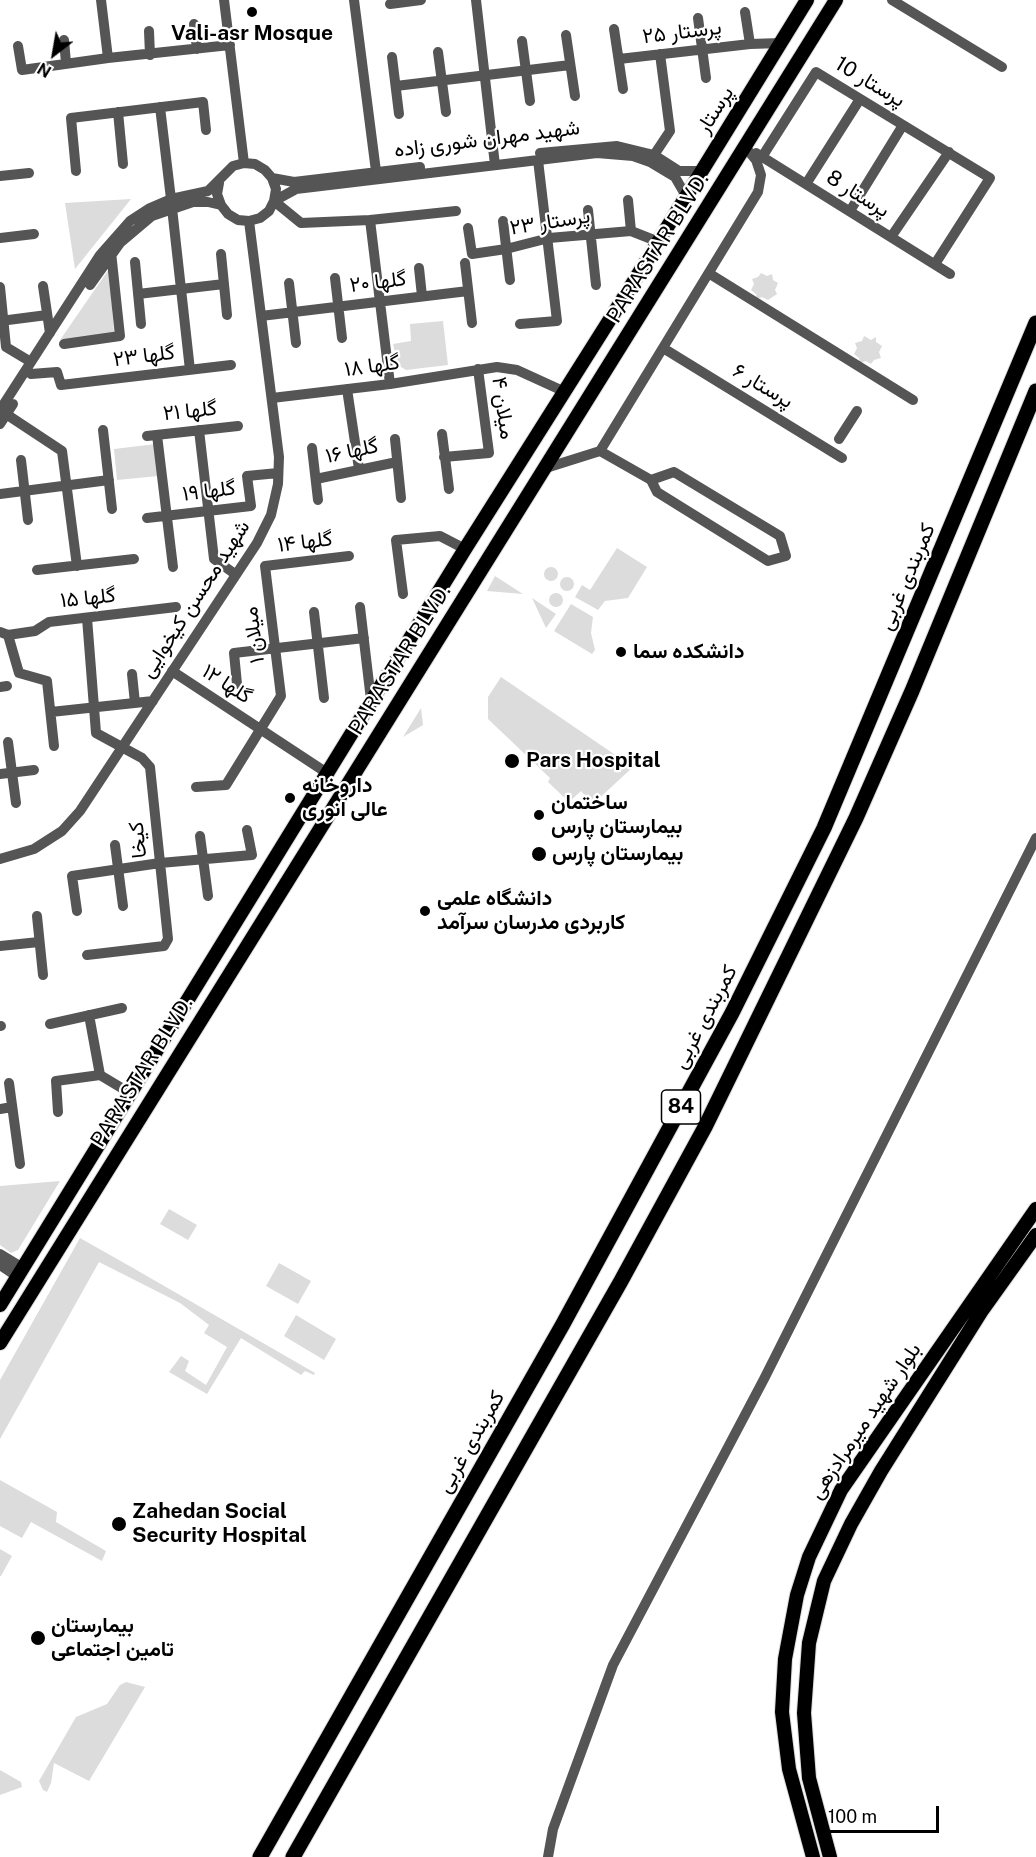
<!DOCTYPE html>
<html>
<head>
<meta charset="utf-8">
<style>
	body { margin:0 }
	#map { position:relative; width:1036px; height:1857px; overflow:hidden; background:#fff; font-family:"Public Sans",sans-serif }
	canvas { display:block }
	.north { position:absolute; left:24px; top:24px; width:60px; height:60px; -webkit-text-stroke:4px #fff; paint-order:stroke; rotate:211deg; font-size:16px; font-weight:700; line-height:24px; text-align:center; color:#000 }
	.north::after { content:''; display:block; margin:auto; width:21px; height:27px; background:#000; clip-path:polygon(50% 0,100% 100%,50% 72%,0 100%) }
	.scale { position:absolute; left:817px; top:1806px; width:122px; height:27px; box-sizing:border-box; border:3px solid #000; border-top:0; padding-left:8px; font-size:18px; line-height:21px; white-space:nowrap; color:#000; -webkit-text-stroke:4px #fff; paint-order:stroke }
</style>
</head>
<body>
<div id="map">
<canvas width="1036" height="1857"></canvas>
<div class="north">N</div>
<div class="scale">100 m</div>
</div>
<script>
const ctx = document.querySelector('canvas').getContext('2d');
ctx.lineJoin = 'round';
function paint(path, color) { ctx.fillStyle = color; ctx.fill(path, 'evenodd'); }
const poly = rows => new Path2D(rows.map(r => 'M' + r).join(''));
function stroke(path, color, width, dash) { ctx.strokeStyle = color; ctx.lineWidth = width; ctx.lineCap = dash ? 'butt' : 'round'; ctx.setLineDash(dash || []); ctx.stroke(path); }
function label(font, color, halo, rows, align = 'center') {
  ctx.font = font + ' "Public Sans",Vazirmatn,sans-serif'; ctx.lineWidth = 4.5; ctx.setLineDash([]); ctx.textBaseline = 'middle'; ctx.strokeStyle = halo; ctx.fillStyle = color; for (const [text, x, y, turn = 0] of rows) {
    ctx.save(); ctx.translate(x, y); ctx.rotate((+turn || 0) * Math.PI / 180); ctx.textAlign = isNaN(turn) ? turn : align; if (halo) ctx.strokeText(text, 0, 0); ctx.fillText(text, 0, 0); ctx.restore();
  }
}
paint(poly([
	[131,199,75,269,65,203],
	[109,269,114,333,60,340],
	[761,273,767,276,772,274,773,280,778,283,775,290,777,294,768,300,762,297,757,299,756,294,751,290,754,284,752,279,758,277],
	[443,321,448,365,406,370,398,365,393,344,411,341,410,324],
	[864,336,871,340,876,337,876,342,882,346,879,352,881,358,874,360,871,364,866,361,860,363,859,358,854,354,857,348,855,343,862,341],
	[156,444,158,476,117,480,114,449],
	[617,548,647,567,628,598,605,601,598,610,575,597,582,585,590,590],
	'544 574a7 7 0 1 1 14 0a7 7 0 1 1-14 0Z',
	[495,576,523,594,487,591],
	'560 584a7 7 0 1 1 14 0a7 7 0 1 1-14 0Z',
	'549 600a7 7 0 1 1 14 0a7 7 0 1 1-14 0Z',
	[532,598,556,614,546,628],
	[571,604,593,617,591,633,595,650,592,654,554,631],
	[501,677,633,767,593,804,581,791,569,802,548,782,550,778,488,719,488,697],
	[421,708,423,725,403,737],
	[60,1181,18,1250,11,1253,0,1245,0,1186],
	[169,1209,197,1225,188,1240,160,1224],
	[80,1238,133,1268,315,1373,314,1375,305,1371,301,1375,241,1338,207,1394,169,1372,181,1356,189,1361,185,1371,206,1385,227,1347,204,1333,209,1325,180,1303,99,1262,0,1439,0,1380],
	[279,1263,311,1281,298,1304,266,1286],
	[296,1315,336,1339,324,1360,284,1336],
	[0,1480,57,1512,56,1522,106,1551,102,1561,31,1522,22,1538,0,1526],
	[0,1549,12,1556,1,1576,0,1576],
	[126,1682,145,1687,89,1781,54,1763,51,1783,47,1792,43,1790,39,1781,76,1717,107,1704,120,1685],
	[0,1770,21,1782,22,1787,0,1795]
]), '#dcdcdc');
const major = poly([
	[0,1305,465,549,631,286,807,0],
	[0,1343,836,0],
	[813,1857,789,1769,782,1712,785,1659,797,1595,809,1557,841,1490,1036,1209],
	[830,1857,809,1778,804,1713,809,1643,824,1581,851,1524,881,1471,981,1312,1036,1235]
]);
const highway = poly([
	[260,1857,563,1324,732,1013,824,828,1036,323],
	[293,1857,621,1281,705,1127,856,818,912,691,1036,391]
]);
stroke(major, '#dbdbdb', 16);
stroke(highway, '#dbdbdb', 17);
stroke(poly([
	[101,0,108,58],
	[224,0,244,163],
	[354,0,377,179],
	[476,0,495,165],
	[892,0,1002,67],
	[390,4,421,0],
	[745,12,750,44,781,43],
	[698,18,706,78],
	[194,24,197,49],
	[614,29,623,89],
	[149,31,150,55],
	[566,35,575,96],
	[64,40,66,63],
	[522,41,530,101],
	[18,46,22,70,108,58,230,45],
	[438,52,446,112],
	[392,57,399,114],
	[619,59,750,44],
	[396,86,570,65],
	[160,107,171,199],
	[118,112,123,164],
	[540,153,617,146,654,155,679,171,702,171],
	[756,153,950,274],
	[654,155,670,131,660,54],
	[762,157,816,72,990,178,935,264],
	[76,171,71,118,203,102,206,130],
	[0,176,29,173],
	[272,178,294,182,420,167],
	[806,184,860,99],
	[628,200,631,231],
	[172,208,190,370],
	[588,210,596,285],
	[456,211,370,220,301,223,274,201,296,189,597,153,633,156,650,162,675,177,686,196],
	[850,211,903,125],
	[370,220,390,384],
	[503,221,510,280],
	[468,228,472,254,506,249,549,238,631,231,659,242],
	[891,237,949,152],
	[0,238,34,234],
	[221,254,227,315],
	[135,262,141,324],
	[465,263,472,323],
	[419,268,422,296],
	[710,274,913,400],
	[335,278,342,338],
	[289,283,296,343],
	[90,285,120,243,152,216,193,202,208,202,221,205],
	[43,286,50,333],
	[0,287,6,347,31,362],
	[138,294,224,284],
	[261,316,468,291],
	[0,321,47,315],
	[520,324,557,321,538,160],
	[64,344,120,336,111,252],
	[663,348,842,458],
	[31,374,57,372,61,385,231,365],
	[347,389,359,469],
	[272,398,390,384,497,367,517,370,563,391],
	[0,410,100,255,130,221,150,208,171,199,208,191,233,166,244,163,255,164,265,170,272,178,276,189,274,201,269,211,260,218,249,221,238,220,228,214,221,205,217,194,219,183],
	[6,414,62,451,77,566],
	[0,424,13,404],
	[103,430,112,509],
	[199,430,214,559,235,574],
	[442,434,449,489],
	[157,435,173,567],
	[147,436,238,426],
	[395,439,401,498],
	[839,439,857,411],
	[312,448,318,500],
	[600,451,758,192,761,175,756,160,745,147],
	[444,457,489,453,478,369],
	[21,460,28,520],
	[546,468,600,451,651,480],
	[674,472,780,536,786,556,768,561,657,492,651,480,674,472],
	[316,479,397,462],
	[0,494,109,480],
	[147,518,251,506,247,476,278,473],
	[37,570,134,559],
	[403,594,396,540,440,536,465,549],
	[360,607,371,700],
	[314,612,324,698],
	[87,618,96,733,142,758,150,767,168,939,164,946,87,955],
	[0,632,8,635,35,631,49,622,176,607],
	[8,635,19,673,47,681,54,746],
	[172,671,327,773],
	[132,674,135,703],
	[237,684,234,653,364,638],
	[0,687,7,686],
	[51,712,153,701],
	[8,742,16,803],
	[0,774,34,770],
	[196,787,226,785,281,696,265,566,349,556],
	[200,836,208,896],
	[115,845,123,906],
	[0,859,34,849,62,831,80,811,257,543,271,515,278,484,279,457,249,221],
	[77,911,72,876,160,863,252,855,247,830],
	[37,916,43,975],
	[0,946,39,942],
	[50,1024,122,1008],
	[0,1026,1,1026],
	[100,1075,130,1093],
	[9,1083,20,1164],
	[0,1109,12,1107],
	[58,1112,56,1081,100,1075,89,1015],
	[0,1254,23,1268],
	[0,1265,18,1277],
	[548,1857,553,1829,613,1665,764,1379,1036,838]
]), '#555', 10);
stroke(major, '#000', 14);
stroke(highway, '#000', 15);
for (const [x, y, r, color] of [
	[252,12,6,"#000"],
	[621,652,6,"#000"],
	[512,761,8,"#000"],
	[290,798,6,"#000"],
	[539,815,6,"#000"],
	[539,854,8,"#000"],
	[425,911,6,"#000"],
	[119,1524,8,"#000"],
	[38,1638,8,"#000"]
]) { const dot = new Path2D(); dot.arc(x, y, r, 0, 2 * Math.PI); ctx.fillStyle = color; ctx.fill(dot); stroke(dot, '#fff', 2); }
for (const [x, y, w] of [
	[681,1107,39]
]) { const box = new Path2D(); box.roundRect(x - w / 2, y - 17, w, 34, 4.5); ctx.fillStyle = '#fff'; ctx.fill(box); stroke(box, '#000', 1.5); }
label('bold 20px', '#000', null, [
	["84",681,1107]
]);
label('21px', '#000', '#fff', [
	["پرستار ۲۵",682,32,-7],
	["پرستار 10",870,82,31],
	["پرستار",715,110,-58],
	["شهید مهران شوری زاده",487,139,-7],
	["پرستار 8",858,194,32],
	["پرستار ۲۳",550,222,-9],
	["PARASTAR BLVD.",658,248,-58],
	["گلها ۲۰",378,282,-7],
	["گلها ۲۳",144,356,-7],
	["گلها ۱۸",372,366,-8],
	["پرستار ۶",763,386,31],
	["میلان ۴",503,408,82],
	["گلها ۲۱",190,411,-6],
	["گلها ۱۶",352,451,-12],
	["گلها ۱۹",209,491,-7],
	["گلها ۱۴",305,542,-7],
	["کمربندی غربی",907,577,-67],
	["گلها ۱۵",88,598,-6],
	["شهید محسن کیخوایی",195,599,-57],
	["میلان ۱",254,635,-97],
	["PARASTAR BLVD.",400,660,-58],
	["گلها ۱۲",227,684,33],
	["کیخا",138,840,-96],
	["کمربندی غربی",705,1017,-62],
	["PARASTAR BLVD.",142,1072,-58],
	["بلوار شهید میرمرادزهی",865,1421,-56],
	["کمربندی غربی",471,1442,-60]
]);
label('bold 21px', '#000', '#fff', [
	["Vali-asr Mosque",252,34,"center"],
	["دانشکده سما",633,652],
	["Pars Hospital",526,761],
	["داروخانه",302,786],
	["عالی انوری",302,810],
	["ساختمان",551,803],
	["بیمارستان پارس",551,827],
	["بیمارستان پارس",552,854],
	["دانشگاه علمی",437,899],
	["کاربردی مدرسان سرآمد",437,923],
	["Zahedan Social",132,1512],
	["Security Hospital",132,1536],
	["بیمارستان",51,1626],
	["تامین اجتماعی",51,1650]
], 'left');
</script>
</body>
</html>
